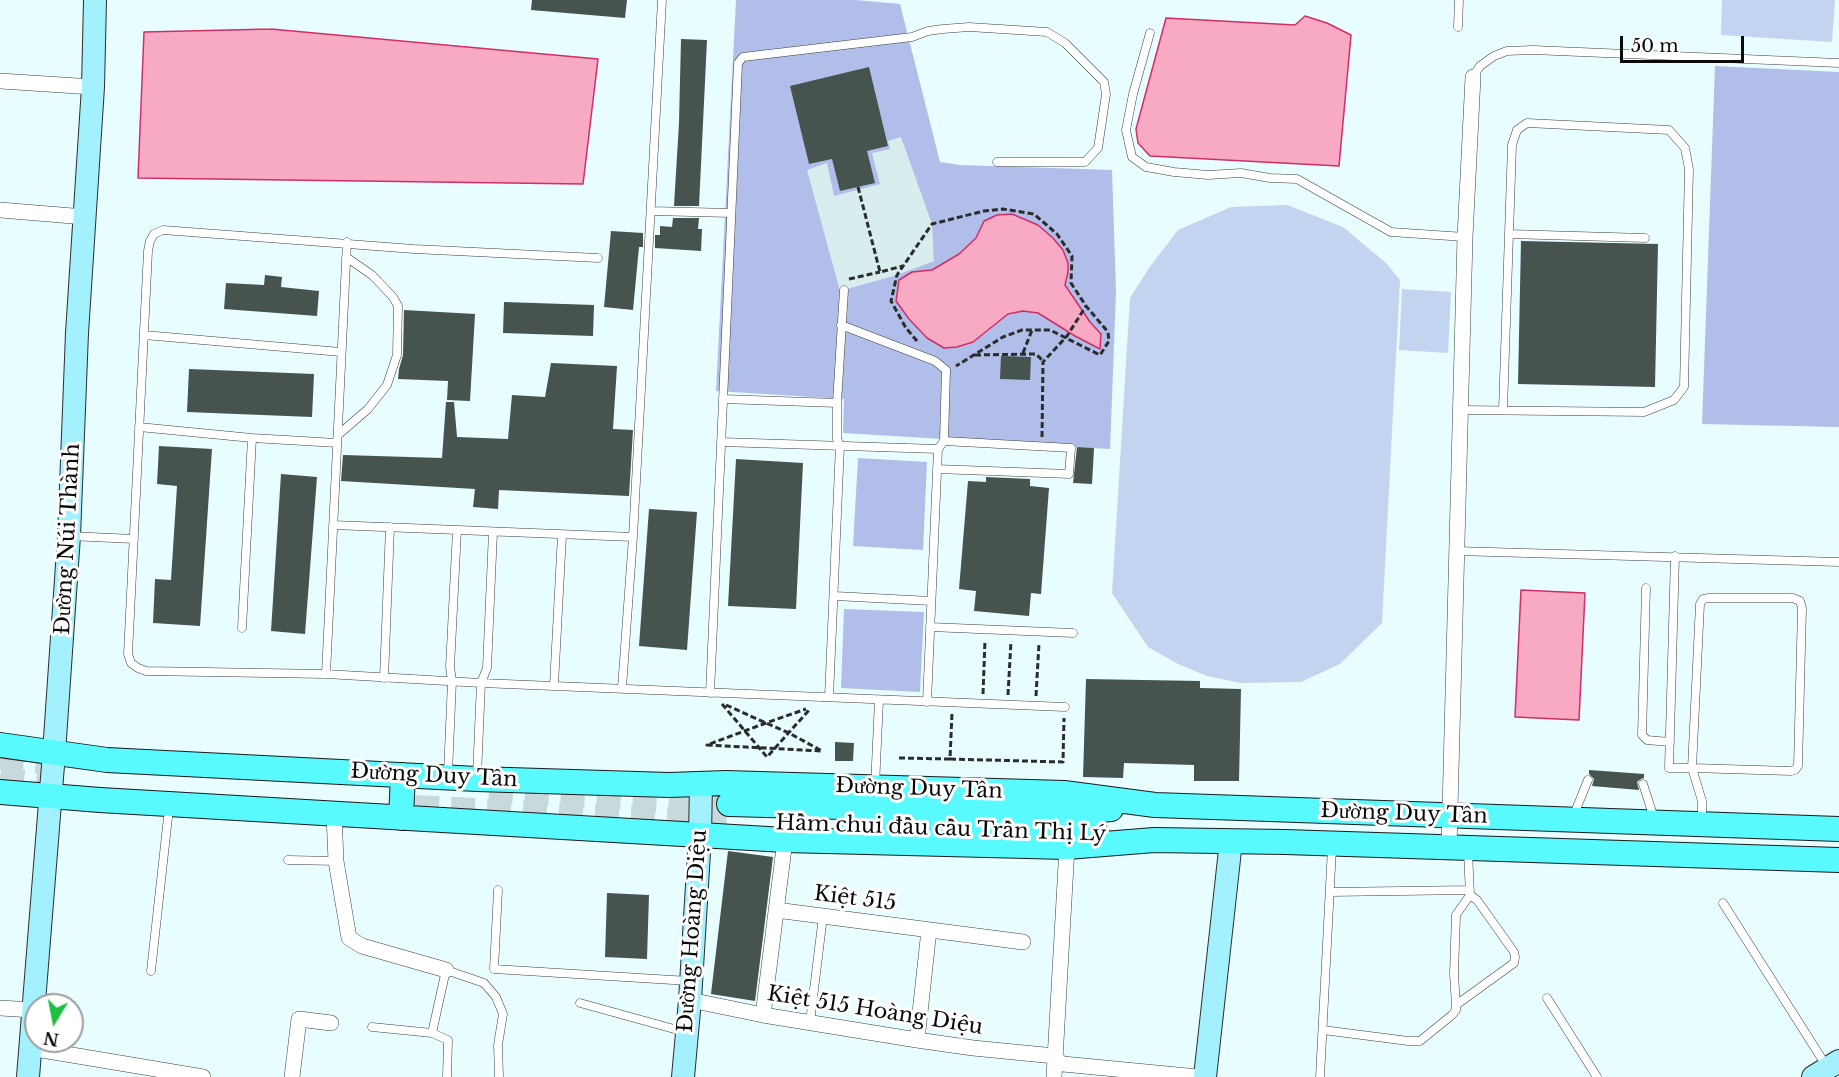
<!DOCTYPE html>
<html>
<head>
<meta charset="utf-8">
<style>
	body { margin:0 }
	#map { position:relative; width:1839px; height:1077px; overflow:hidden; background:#e8fdff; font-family:"Libre Baskerville",serif }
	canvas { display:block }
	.north { position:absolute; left:24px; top:993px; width:60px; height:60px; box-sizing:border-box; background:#fff; border:2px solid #9d9d9d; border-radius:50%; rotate:190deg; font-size:16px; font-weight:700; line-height:24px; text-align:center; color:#0a0a0a }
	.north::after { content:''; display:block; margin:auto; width:21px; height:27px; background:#1ebf43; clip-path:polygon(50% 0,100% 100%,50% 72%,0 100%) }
	.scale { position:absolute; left:1620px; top:36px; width:124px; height:27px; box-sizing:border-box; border:3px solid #0a0a0a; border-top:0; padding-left:8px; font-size:18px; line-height:21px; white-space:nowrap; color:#0a0a0a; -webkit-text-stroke:4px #fff; paint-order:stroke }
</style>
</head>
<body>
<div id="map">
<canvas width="1839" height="1077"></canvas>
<div class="north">N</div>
<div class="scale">50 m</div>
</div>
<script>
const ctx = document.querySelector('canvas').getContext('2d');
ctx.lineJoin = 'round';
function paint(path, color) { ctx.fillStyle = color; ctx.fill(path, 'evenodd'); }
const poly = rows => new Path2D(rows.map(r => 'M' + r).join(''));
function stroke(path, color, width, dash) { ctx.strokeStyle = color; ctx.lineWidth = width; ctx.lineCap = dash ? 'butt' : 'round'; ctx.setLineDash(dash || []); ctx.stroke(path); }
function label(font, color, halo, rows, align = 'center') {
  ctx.font = font + ' "Libre Baskerville",serif'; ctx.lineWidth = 6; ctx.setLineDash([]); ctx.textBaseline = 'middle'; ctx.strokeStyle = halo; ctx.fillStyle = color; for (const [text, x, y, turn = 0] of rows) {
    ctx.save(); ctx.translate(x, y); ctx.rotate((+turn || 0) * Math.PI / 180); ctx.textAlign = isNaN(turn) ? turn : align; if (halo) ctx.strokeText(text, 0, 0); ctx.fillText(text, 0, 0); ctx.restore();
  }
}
paint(poly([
	[736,0,856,0,900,4,940,162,960,165,1112,170,1116,292,1110,449,843,433,844,399,716,391],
	[1715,66,1839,72,1839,427,1702,424],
	[858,458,927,462,923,550,853,546],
	[844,609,924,612,920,692,841,688]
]), '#b1beea');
paint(poly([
	[1722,0,1835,0,1832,42,1721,35],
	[1287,205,1343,227,1386,263,1400,280,1382,623,1340,664,1301,682,1241,683,1207,676,1178,664,1148,647,1112,593,1130,298,1149,268,1178,230,1231,207],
	[1402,289,1451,292,1448,353,1399,350]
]), '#c3d4f1');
paint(poly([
	[901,137,932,224,934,261,897,275,840,291,807,170,827,163,834,196,880,184,872,153,890,149,888,141]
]), '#d8eded');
const water = poly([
	[1305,16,1327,23,1351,35,1339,166,1150,156,1138,143,1136,129,1166,18,1295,25,1305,16],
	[271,29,598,59,583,184,138,178,144,32,271,29],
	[1012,214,1038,225,1053,238,1063,250,1068,263,1068,272,1065,285,1090,322,1101,334,1100,349,1075,336,1038,313,1023,311,1008,314,973,342,957,347,944,348,927,338,909,319,896,301,899,280,912,272,932,270,959,254,976,238,984,221,997,215,1012,214],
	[1521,590,1585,593,1579,720,1515,717,1521,590]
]);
paint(water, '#f8aac5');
stroke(water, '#d22e63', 1.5);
paint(poly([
	[532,0,627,0,625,18,531,10],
	[681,39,707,40,699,206,674,206,679,123],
	[869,67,888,146,867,151,875,183,840,191,832,159,809,164,790,86],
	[673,218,699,218,698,229,702,229,701,251,655,248,655,235,660,235,660,226,672,227],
	[611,231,643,233,643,247,639,247,633,310,604,307],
	[1521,241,1658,244,1655,387,1518,384],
	[265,275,282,277,281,287,319,291,317,316,224,309,226,283,264,285],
	[504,302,594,305,593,336,503,333],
	[404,310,475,314,470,401,447,400,448,381,398,379,399,369,403,355],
	[1001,356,1031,357,1030,380,1000,379],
	[551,363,617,366,613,429,633,430,629,496,499,490,498,509,473,507,475,489,341,481,343,455,442,458,446,402,454,402,457,437,508,439,512,395,545,397],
	[189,369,314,374,312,417,187,412],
	[159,446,212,449,200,626,153,623,155,579,171,580,177,486,157,484],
	[1077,447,1094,448,1092,484,1073,483],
	[736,459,803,463,796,609,728,606],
	[281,474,317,477,305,634,271,631],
	[986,477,1030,479,1030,486,1049,488,1041,594,1031,593,1029,616,974,611,976,591,959,589,968,481,986,482],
	[649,509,697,512,687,650,639,646],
	[1086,679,1200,681,1200,688,1241,689,1239,781,1194,781,1194,765,1124,763,1123,778,1083,777],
	[835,742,854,743,853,761,835,761],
	[1589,770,1644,774,1644,778,1641,779,1637,782,1639,790,1592,786,1594,779,1589,774],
	[728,851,773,857,755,1001,711,994],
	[607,893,649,895,647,959,605,957]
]), '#46534f');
stroke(poly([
	[0,758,50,763],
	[0,779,48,785],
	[489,791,729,804],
	[415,807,729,822]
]), '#c7d9da', 24, [24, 12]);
const lane = poly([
	[1458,27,1459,0],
	[1150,33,1133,94,1126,130,1132,157,1146,167,1174,172,1208,175,1241,173,1270,178,1297,179,1391,232,1465,237],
	[1473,77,1480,66,1494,56,1507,51,1533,50,1839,63],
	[651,211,731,213],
	[1509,234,1645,238],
	[598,258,414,249,163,230,154,234,150,241,148,251,128,654,131,663,138,668,146,671,326,674,481,683,1065,707],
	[841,325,935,361,946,370,944,441,938,449,927,702],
	[144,335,341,352],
	[723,399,837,403],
	[1461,410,1644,412,1674,400,1684,387,1689,169,1685,148,1669,130,1527,123,1517,130,1512,145,1503,410],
	[139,427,252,438,337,443],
	[338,435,368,409,387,385,397,355,398,306,393,297,372,275,346,257],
	[721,442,938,449],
	[937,469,1069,474,1071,448,944,441],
	[333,525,633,537],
	[70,536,134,539],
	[1456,551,1839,562],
	[1675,556,1669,768,1692,768,1791,771,1795,770,1798,766,1802,608,1800,601,1793,598,1709,598,1703,599,1700,604,1692,768,1702,801,1702,821],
	[1646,588,1642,735,1647,740,1670,742],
	[835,596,931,601],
	[930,627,1073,633],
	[242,628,252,438],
	[326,674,347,242],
	[384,678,390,527],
	[554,685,562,535],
	[622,688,633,537,662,0],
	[710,693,738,63,743,57,912,37,928,31,943,29,969,27,1047,32,1065,43,1104,82,1106,94,1098,148,1085,162,997,162],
	[829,697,840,445,837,439,837,403,844,290],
	[448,773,452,681,450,667,457,530],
	[477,775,481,683,487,668,493,532],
	[1643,784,1654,818],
	[875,786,879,700],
	[1573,817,1588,780],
	[288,860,336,861],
	[498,890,494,969,689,981],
	[1330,892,1470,890],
	[1723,903,1827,1067],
	[151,971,169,808],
	[1547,998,1597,1077],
	[580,1003,685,1032],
	[1456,1005,1514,963,1515,957,1514,952,1477,900,1470,895,1468,851],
	[810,1022,823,916],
	[372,1027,432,1033],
	[1323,1030,1408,1041,1420,1041,1452,1015,1456,1010,1456,1005,1454,974,1456,915,1470,895],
	[447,1077,448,1040,432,1033,446,970,484,983,496,997,503,1014,498,1045,499,1077],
	[1320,1077,1332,848]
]);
const street = poly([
	[0,81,93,87],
	[0,210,85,217],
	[334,814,336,861,349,938,362,946,446,970],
	[1449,847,1465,237,1473,77],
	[776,910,1023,942],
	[690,1000,763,1015,917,1040,973,1048,1055,1056],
	[0,1008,33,1010],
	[763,1015,785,840],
	[917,1040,929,930],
	[30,1048,203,1077],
	[1055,1056,1059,1062,1063,1064,1198,1077],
	[292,1077,299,1019,331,1023],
	[1054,1077,1067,847]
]);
const secondary = poly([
	[28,1077,54,753,69,536,77,333,93,87,95,0],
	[683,1077,690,1000,700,836,701,784],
	[1205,1077,1231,841],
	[1813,1077,1839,1061]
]);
const primary = poly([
	[0,745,107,760,477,779,669,785,726,783,1064,793,1155,805,1839,829],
	[0,792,100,800,785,840,1067,847,1154,840,1285,842,1839,860],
	[729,804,1068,813,1111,809],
	[401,818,403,775],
	[851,825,1068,830,1097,834]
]);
stroke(lane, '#3d3d3d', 9);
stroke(street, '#3d3d3d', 16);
stroke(secondary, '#2c2c2c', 24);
stroke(primary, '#1b1b1b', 26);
stroke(poly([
	[858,187,880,272,903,266],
	[849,279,880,272],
	[917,341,906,328,891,301,897,275,932,224,984,211,1003,209,1034,214,1057,234,1072,256,1071,283,1086,306,1108,332,1109,341,1100,355,1050,330,1022,330,1003,337,956,366],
	[1023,353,1032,330],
	[975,355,1036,354,1043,361],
	[1042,437,1043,362,1067,336,1086,306],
	[983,694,985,640],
	[1008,695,1011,641],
	[1036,696,1039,643],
	[722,704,767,757,810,709],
	[726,705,766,723,789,733,822,751,707,745,766,723,806,709],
	[899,758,950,759,952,713],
	[950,759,1063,762,1064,718]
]), '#2c2c2c', 3, [6, 3]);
stroke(lane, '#fff', 8);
stroke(street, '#fff', 15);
stroke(secondary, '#a3f0ff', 22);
stroke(primary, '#58f9ff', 24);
label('21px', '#0a0a0a', '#fff', [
	["Đường Núi Thành",68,539,-87],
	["Đường Duy Tân",434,776,3],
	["Đường Duy Tân",919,789,2],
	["Đường Duy Tân",1404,814,2],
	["Hầm chui đầu cầu Trần Thị Lý",941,829,2],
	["Kiệt 515",855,899,7],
	["Đường Hoàng Diệu",693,931,-86],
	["Kiệt 515 Hoàng Diệu",875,1011,9]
]);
</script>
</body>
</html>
